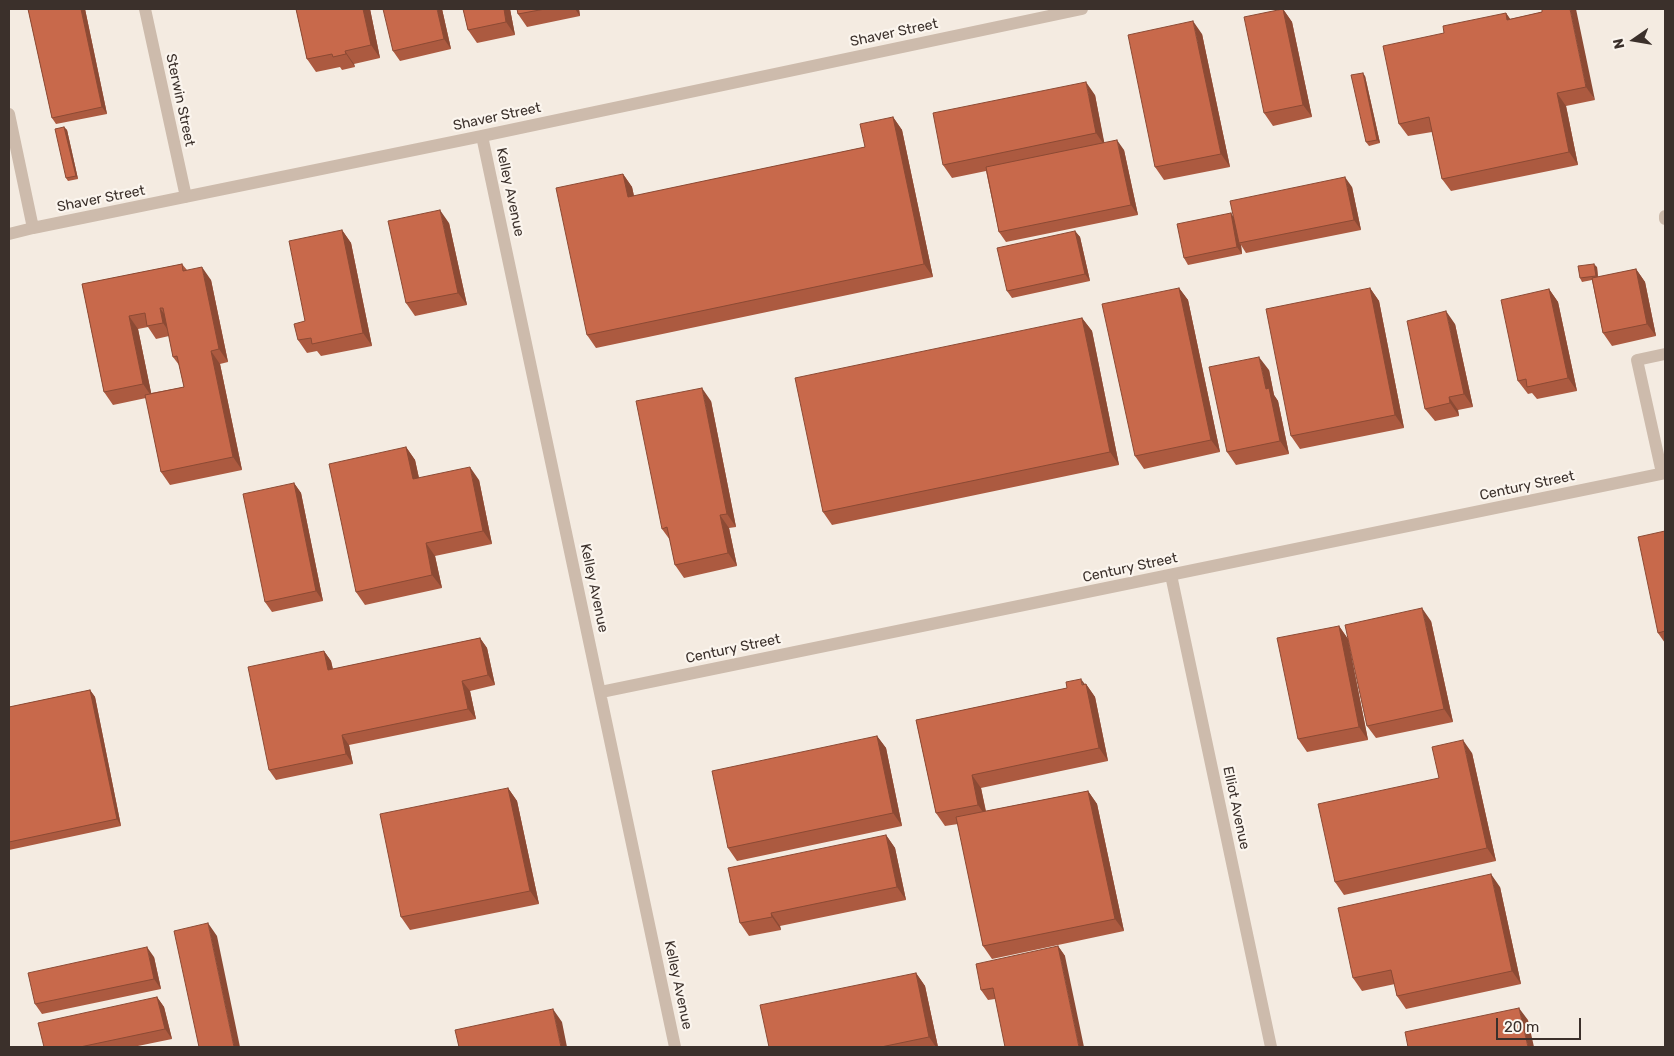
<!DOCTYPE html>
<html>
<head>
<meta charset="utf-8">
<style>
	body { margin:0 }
	#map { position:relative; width:1674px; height:1056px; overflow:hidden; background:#f4ebe1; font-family:Rubik,sans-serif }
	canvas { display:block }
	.frame { position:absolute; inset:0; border:10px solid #3b302b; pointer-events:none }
	.north { position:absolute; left:1609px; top:15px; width:50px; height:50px; -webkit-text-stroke:4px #fbf5ee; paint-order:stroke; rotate:257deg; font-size:14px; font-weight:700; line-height:20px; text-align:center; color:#3b302b }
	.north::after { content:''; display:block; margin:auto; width:18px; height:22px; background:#3b302b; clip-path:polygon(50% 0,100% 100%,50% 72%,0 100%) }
	.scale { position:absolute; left:1496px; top:1018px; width:85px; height:22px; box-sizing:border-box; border:2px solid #3b302b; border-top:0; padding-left:6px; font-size:15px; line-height:18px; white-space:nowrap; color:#3b302b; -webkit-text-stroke:4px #fbf5ee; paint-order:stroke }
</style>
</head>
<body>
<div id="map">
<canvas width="1674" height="1056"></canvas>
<div class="frame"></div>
<div class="north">N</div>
<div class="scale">20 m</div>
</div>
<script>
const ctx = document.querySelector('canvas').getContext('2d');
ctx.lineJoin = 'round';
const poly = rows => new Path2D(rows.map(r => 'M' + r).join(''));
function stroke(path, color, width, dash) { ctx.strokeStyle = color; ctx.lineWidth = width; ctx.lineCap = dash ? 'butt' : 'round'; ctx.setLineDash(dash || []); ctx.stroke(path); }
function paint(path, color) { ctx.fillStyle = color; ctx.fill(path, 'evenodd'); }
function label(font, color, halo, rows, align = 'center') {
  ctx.font = font + ' Rubik,sans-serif'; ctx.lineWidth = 4.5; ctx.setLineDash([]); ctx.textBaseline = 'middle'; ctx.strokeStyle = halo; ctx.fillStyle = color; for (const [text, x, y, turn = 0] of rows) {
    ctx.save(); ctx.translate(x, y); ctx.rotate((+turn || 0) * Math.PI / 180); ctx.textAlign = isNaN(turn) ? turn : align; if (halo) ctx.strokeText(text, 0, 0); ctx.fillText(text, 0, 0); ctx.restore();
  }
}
stroke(poly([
	[145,9,186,197],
	[9,114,33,228,482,136,1082,9],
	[482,136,675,1047],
	[1665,216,1665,219],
	[9,234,33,228],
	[1662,473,1637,360,1665,354],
	[1171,575,1271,1047],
	[601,692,1665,473]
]), '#cdbbac', 12);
paint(poly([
	[28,9,85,9,107,114,56,124,52,118],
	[296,9,370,9,380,58,354,64,355,67,342,70,340,67,316,72,307,59],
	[442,9,451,49,400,61,393,51],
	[463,9,510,9,515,35,477,43,468,30],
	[517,9,579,9,580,16,527,27,518,14],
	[1283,9,1292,22,1312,117,1273,126,1264,113],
	[1542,12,1595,100,1566,106,1578,165,1451,191,1442,179,1432,132,1408,136,1399,124,1444,33,1506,13,1510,19],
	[1202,34,1230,167,1164,180,1155,167],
	[1365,76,1380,143,1369,146,1366,142],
	[1095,95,1104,143,1124,150,1138,215,1006,242,999,232,986,171,952,178,943,165],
	[893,117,902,130,933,277,596,348,587,335,623,174,632,187,634,196,865,147],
	[64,127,67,130,78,179,68,181,66,178],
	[1352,187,1361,230,1246,253,1241,245,1242,254,1188,265,1184,258,1231,213,1234,218],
	[449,223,467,305,415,316,406,303],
	[342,230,351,243,372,346,321,356,317,351,307,353,298,340],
	[1075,231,1080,237,1090,281,1012,298,1007,291],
	[182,264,187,270,211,280,228,362,220,364,242,470,170,485,161,472,146,398,113,405,104,392,82,284],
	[148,327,156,339,169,336,173,357,179,365,184,387,151,393,138,329],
	[1597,267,1598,277,1636,269,1645,282,1656,336,1612,346,1603,333,1592,280,1582,282,1580,278],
	[1179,288,1188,300,1220,452,1144,469,1135,456],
	[1370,288,1379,301,1404,428,1300,449,1291,436],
	[1549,289,1558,302,1577,391,1537,399,1532,393,1528,394,1518,381],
	[1082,318,1092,331,1119,465,832,525,823,512],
	[1455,324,1473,407,1458,410,1459,416,1435,421,1425,409],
	[1269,370,1274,395,1278,401,1289,454,1236,465,1227,452],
	[711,401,736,527,729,528,737,566,684,578,675,565,670,540,662,529],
	[406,447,415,460,419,478,479,480,492,544,435,556,442,588,365,605,356,592],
	[294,483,301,493,323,601,272,612,265,602],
	[1665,531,1665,643,1658,633],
	[1431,621,1453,722,1376,738,1367,726],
	[1339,626,1348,639,1368,740,1307,752,1298,739],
	[480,638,487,648,495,685,470,691,476,719,349,745,353,764,276,780,269,770,324,651,331,661,333,669],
	[1086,684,1095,697,1108,761,981,788,986,811,1088,791,1097,804,1124,931,992,959,983,946,958,824,945,826,936,813,916,720],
	[90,690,95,697,121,826,9,850,9,707],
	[877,736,886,748,902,826,737,861,728,848],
	[1472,753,1496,861,1344,895,1335,882,1439,778],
	[508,788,517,801,539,904,410,930,401,917],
	[886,835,895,848,906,900,780,926,781,930,749,936,740,923],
	[1500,887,1521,984,1406,1009,1397,996,1395,984,1362,991,1353,978],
	[1058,946,1065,956,995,999,988,1000,981,990],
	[154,957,161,989,42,1014,35,1004],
	[916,973,925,986,938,1047,769,1047],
	[157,997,164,1007,172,1039,133,1047,44,1047]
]), '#ac5a40');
paint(poly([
	[81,9,85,9,107,114,102,107],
	[363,9,370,9,380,58,371,45],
	[437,9,442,9,451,49,444,39],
	[504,9,510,9,515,35,506,22],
	[575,9,579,9,580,16],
	[1283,9,1292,22,1312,117,1303,105],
	[1570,9,1576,9,1595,100,1586,87],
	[1506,13,1515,26,1507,20],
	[1193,21,1202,34,1230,167,1221,154],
	[345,51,354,64,355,67,346,54],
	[1363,73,1365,76,1380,143,1377,140],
	[1086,82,1095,95,1105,146,1096,133],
	[1557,93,1566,106,1578,165,1569,152],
	[893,117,902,130,933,277,924,264],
	[64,127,67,130,78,179,76,176],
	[1117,140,1124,150,1138,215,1131,205],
	[623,174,632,187,637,210,628,197],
	[1345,177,1352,187,1361,230,1354,220],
	[440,210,449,223,467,305,458,293],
	[1231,213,1235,220,1239,243,1241,245,1242,254,1237,247],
	[342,230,351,243,372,346,363,333],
	[1075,231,1080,237,1090,281,1085,274],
	[1594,264,1597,267,1598,279,1596,276],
	[202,267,211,280,228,362,219,349],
	[1636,269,1645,282,1656,336,1647,324],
	[1179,288,1188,300,1220,452,1211,440],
	[1370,288,1379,301,1404,428,1395,415],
	[1549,289,1558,302,1577,391,1568,378],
	[160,308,169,321,172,336,163,323],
	[1446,311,1455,324,1473,407,1464,394],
	[129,316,138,329,152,397,143,384],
	[1082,318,1092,331,1119,465,1110,452],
	[211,351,220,364,242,470,233,457],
	[1259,357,1269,370,1274,395,1278,401,1289,454,1280,441,1266,389],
	[702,388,711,401,736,527,727,514],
	[1449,397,1458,410,1459,416,1450,403],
	[406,447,415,460,422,492,413,479],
	[470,467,479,480,492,544,483,531],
	[294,483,301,493,323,601,316,591],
	[720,515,729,528,737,566,728,553],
	[426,543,435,556,442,588,432,575],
	[1422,608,1431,621,1453,722,1444,709],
	[1339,626,1348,639,1368,740,1359,727],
	[480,638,487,648,495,685,488,675],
	[324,651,331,661,335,680,328,670],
	[1081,679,1087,687,1086,684,1095,697,1108,761,1099,748],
	[462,681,470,691,476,719,468,709],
	[90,690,95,697,121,826,117,819],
	[342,735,349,745,353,764,346,754],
	[877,736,886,748,902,826,893,813],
	[1463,740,1472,753,1496,861,1487,848],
	[972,775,981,788,987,818,978,805],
	[508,788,517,801,539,904,530,891],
	[1088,791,1097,804,1124,931,1115,919],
	[886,835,895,848,906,900,897,887],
	[1491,874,1500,887,1521,984,1512,971],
	[771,913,780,926,781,930,772,917],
	[208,923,217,936,240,1047,234,1047],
	[1058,946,1065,956,1084,1047,1079,1047],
	[147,947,154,957,161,989,154,979],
	[916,973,925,986,938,1047,936,1047,929,1037],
	[157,997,164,1007,172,1039,165,1029],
	[1519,1008,1528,1020,1534,1047,1528,1047],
	[553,1009,562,1022,567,1047,561,1047]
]), '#8c4a34');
const building = poly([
	[28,9,81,9,102,107,52,118,28,9],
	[296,9,363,9,371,45,345,51,346,54,333,57,332,54,307,59,296,9],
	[383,9,437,9,444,39,393,51,383,9],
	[463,9,504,9,506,22,468,30,463,9],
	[517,9,545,9,518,14,517,9],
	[1283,9,1303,105,1264,113,1244,17,1283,9],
	[1542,9,1570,9,1586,87,1557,93,1569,152,1442,179,1429,117,1399,124,1383,46,1444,33,1443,26,1506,13,1507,20,1542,12,1542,9],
	[1193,21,1221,154,1155,167,1128,35,1193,21],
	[1363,73,1377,140,1366,142,1351,75,1363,73],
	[1086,82,1096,133,943,165,933,113,1086,82],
	[893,117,924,264,587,335,556,188,623,174,628,197,865,147,860,124,893,117],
	[64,127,76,176,66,178,55,129,64,127],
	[1117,140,1131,205,999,232,986,167,1117,140],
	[1345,177,1354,220,1239,243,1230,201,1345,177],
	[440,210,458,293,406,303,388,221,440,210],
	[1231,213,1237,247,1184,258,1177,224,1231,213],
	[342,230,363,333,312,344,311,338,298,340,294,324,305,321,289,241,342,230],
	[1075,231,1085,274,1007,291,997,248,1075,231],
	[182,264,183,271,202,267,219,349,211,351,233,457,161,472,145,395,184,387,177,356,173,357,163,308,160,308,163,323,147,326,145,313,129,316,143,384,104,392,82,284,182,264],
	[1594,264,1596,276,1580,278,1578,266,1594,264],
	[1636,269,1647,324,1603,333,1592,278,1636,269],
	[1179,288,1211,440,1135,456,1102,304,1179,288],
	[1370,288,1395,415,1291,436,1266,309,1370,288],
	[1549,289,1568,378,1527,387,1526,379,1518,381,1501,300,1549,289],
	[1446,311,1464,394,1449,397,1450,403,1425,409,1407,321,1446,311],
	[1082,318,1110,452,823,512,795,378,1082,318],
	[1259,357,1266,389,1269,388,1280,441,1227,452,1209,367,1259,357],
	[702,388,727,514,720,515,728,553,675,565,667,527,662,529,636,401,702,388],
	[406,447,413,479,470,467,483,531,426,543,432,575,356,592,329,464,406,447],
	[294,483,316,591,265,602,243,494,294,483],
	[1665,531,1665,631,1658,633,1638,537,1665,531],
	[1422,608,1444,709,1367,726,1345,625,1422,608],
	[1339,626,1359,727,1298,739,1277,638,1339,626],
	[480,638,488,675,462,681,468,709,342,735,346,754,269,770,248,667,324,651,328,670,480,638],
	[1081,679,1082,685,1086,684,1099,748,972,775,978,805,936,813,916,720,1067,688,1066,682,1081,679],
	[90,690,117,819,9,842,9,707,90,690],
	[877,736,893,813,728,848,712,771,877,736],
	[1463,740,1487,848,1335,882,1318,804,1439,778,1432,747,1463,740],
	[508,788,530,891,401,917,380,814,508,788],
	[1088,791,1115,919,983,946,956,817,1088,791],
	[886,835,897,887,771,913,772,917,740,923,728,868,886,835],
	[1491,874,1512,971,1397,996,1391,970,1353,978,1338,908,1491,874],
	[208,923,234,1047,199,1047,174,931,208,923],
	[1058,946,1079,1047,1005,1047,993,988,981,990,976,964,1058,946],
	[147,947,154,979,35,1004,28,973,147,947],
	[916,973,929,1037,881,1047,769,1047,760,1005,916,973],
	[157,997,165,1029,80,1047,44,1047,38,1023,157,997],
	[1519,1008,1528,1047,1408,1047,1405,1032,1519,1008],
	[553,1009,561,1047,459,1047,455,1030,553,1009]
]);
paint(building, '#c8694b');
stroke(building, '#8c4a34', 1);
label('14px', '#3b302b', '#fbf5ee', [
	["Shaver Street",894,33,-12],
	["Sterwin Street",180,100,78],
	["Shaver Street",497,117,-12],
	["Kelley Avenue",510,192,78],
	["Shaver Street",101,199,-11],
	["Century Street",1527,486,-12],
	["Century Street",1130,568,-12],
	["Kelley Avenue",594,588,78],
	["Century Street",733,649,-12],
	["Elliot Avenue",1236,808,78],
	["Kelley Avenue",678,985,78]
]);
</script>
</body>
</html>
